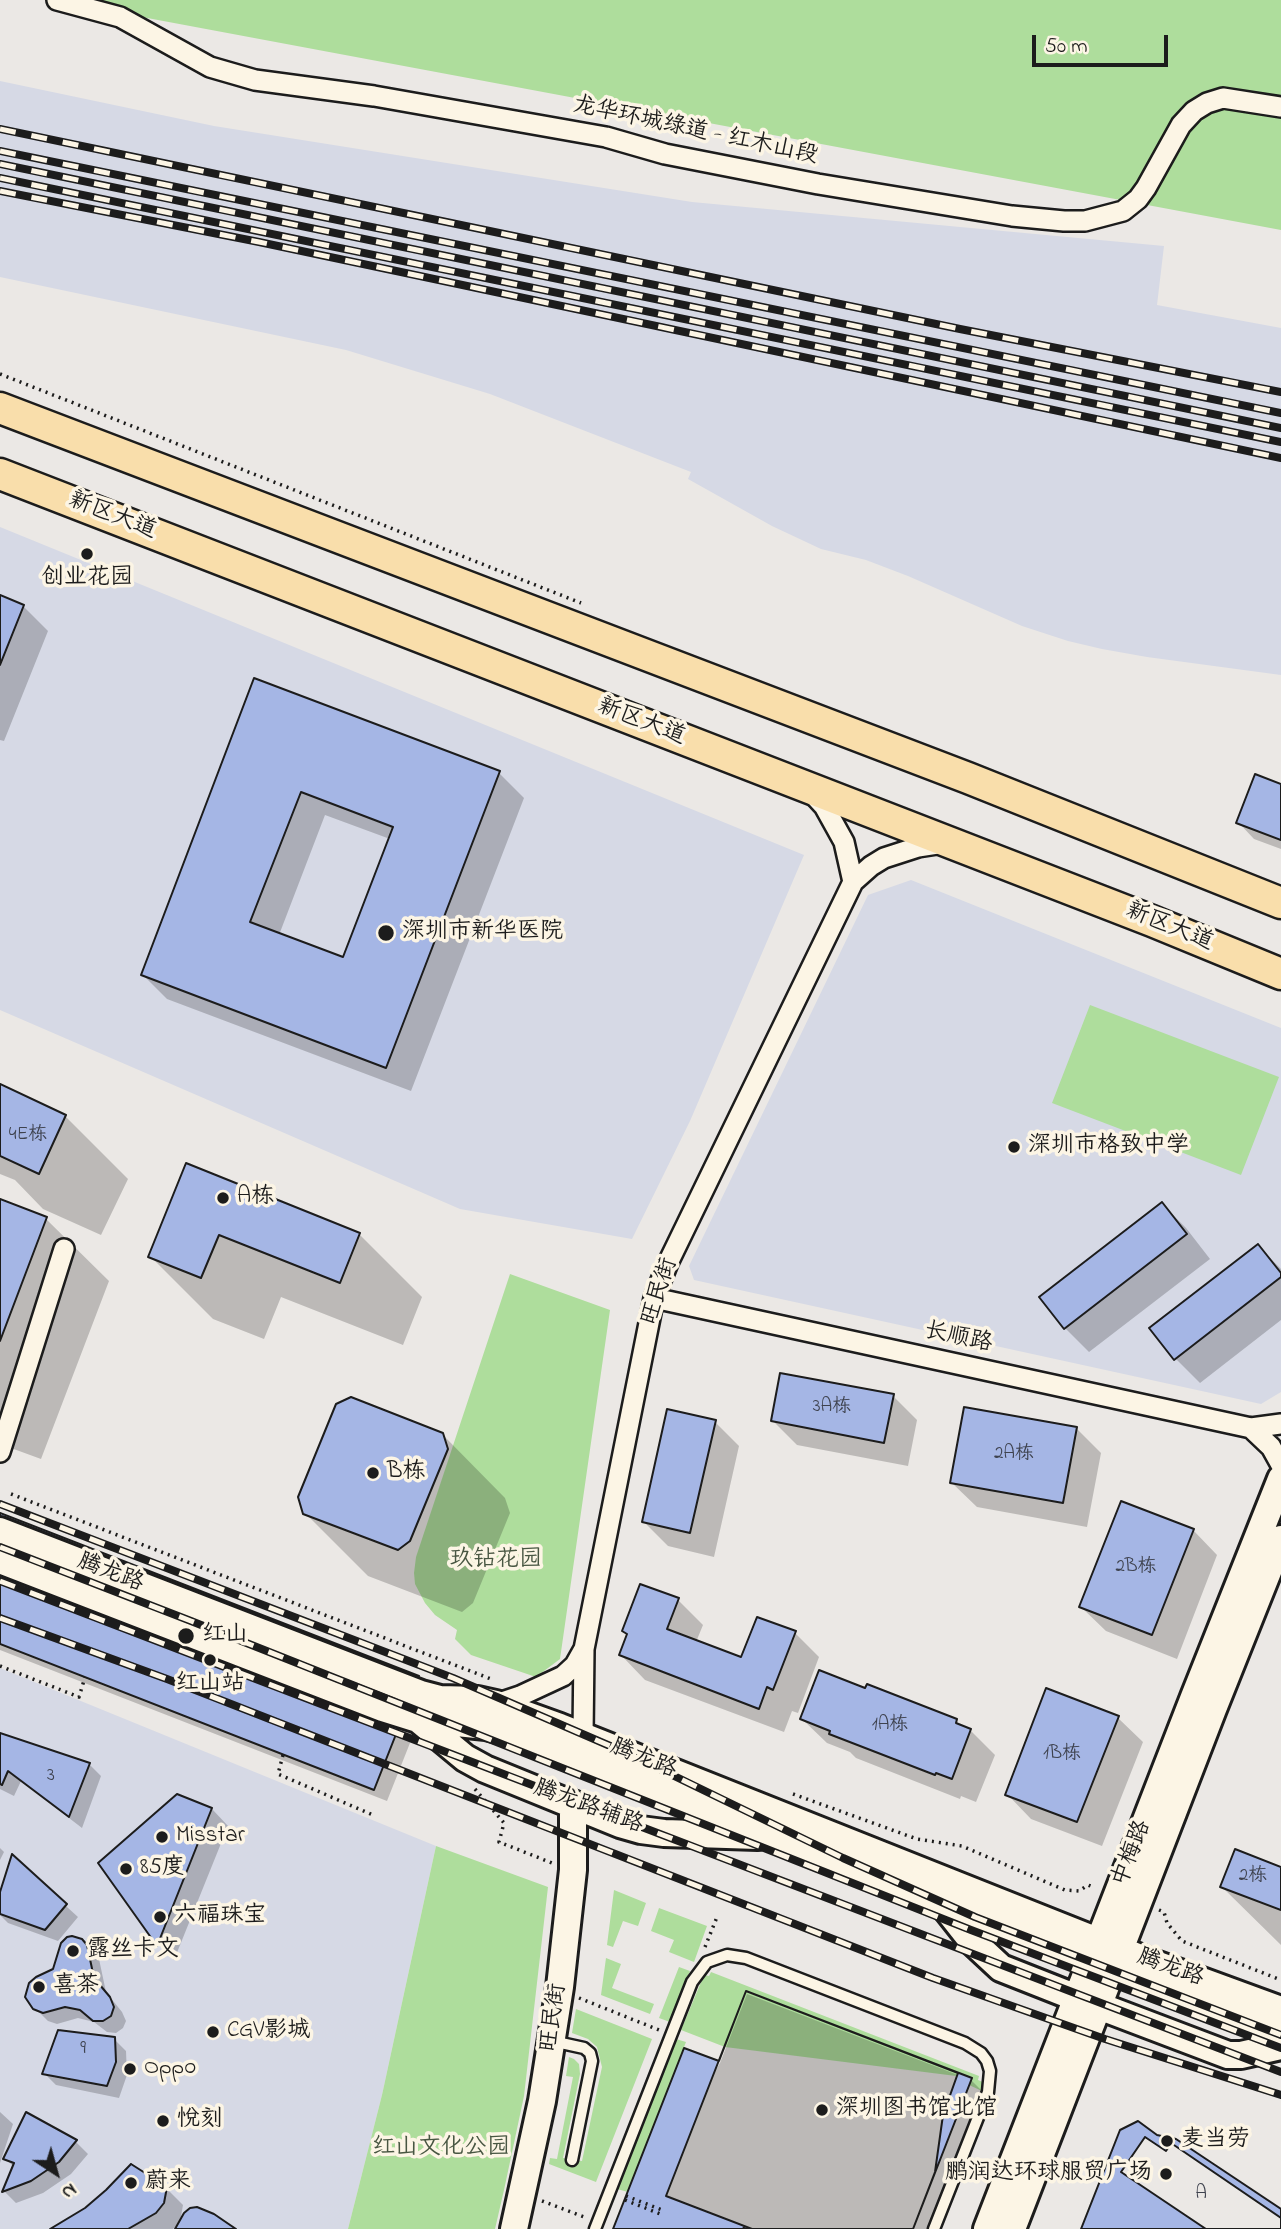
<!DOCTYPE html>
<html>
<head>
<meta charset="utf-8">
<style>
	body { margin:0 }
	#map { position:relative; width:1281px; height:2229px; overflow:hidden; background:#ebe8e5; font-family:"Indie Flower",sans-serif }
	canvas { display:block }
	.north { position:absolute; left:21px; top:2138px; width:70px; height:70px; -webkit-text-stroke:5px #fcf5e5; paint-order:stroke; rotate:144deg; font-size:19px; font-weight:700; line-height:28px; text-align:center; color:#1c1c1c }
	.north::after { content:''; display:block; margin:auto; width:24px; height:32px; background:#1c1c1c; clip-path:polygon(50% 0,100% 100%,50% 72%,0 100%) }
	.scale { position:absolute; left:1032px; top:35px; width:136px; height:32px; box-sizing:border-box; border:4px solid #1c1c1c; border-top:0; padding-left:9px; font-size:21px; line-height:24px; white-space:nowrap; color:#1c1c1c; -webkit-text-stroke:5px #fcf5e5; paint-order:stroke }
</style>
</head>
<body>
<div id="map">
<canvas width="1281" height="2229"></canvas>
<div class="north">N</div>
<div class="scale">50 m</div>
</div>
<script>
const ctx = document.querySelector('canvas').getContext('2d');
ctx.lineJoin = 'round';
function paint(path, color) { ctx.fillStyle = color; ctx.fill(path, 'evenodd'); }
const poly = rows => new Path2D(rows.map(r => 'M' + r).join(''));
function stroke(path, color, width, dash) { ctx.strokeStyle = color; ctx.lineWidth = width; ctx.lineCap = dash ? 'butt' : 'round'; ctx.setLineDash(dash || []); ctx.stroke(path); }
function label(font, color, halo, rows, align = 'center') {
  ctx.font = font + ' "Indie Flower","LXGW WenKai TC",sans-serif'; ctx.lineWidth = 7; ctx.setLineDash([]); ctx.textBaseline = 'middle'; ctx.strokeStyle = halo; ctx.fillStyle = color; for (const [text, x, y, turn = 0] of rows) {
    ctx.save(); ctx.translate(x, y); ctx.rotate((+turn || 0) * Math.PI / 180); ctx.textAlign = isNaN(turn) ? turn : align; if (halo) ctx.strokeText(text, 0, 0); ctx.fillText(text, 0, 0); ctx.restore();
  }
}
paint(poly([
	[0,81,214,126,692,202,1164,246,1157,305,1281,328,1281,675,1147,657,1102,649,1068,641,1022,626,908,576,866,560,821,549,772,526,688,479,691,472,490,394,346,350,0,277],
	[0,527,804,855,690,1121,632,1239,460,1209,0,1010],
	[911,880,1281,1028,1281,1392,1261,1404,694,1280,689,1266,868,895],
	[0,1668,436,1846,382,2095,348,2229,0,2229]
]), '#d6d9e5');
paint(poly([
	[51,0,1281,0,1281,230],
	[1090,1005,1279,1077,1241,1175,1052,1103],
	[510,1274,610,1310,560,1659,536,1677,471,1655,455,1639,457,1630,435,1615,425,1603,415,1584,414,1573,416,1557],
	[436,1846,548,1887,524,2096,504,2190,495,2229,348,2229,382,2095],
	[614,1890,646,1903,638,1926,623,1921,613,1947,607,1945],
	[659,1908,707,1926,694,1962,669,1952,674,1940,651,1931],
	[606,1958,621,1964,612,1988,654,2004,650,2014,601,1995],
	[679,1967,690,1971,670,2022,659,2018],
	[711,1972,979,2076,978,2080,985,2083,982,2091,969,2085,972,2078,725,2047,681,2030,704,1975,709,1976],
	[576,2009,652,2039,596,2182,549,2164,550,2158,557,2159,573,2077,566,2076,569,2057,574,2059,579,2064,580,2074,563,2158,582,2161,602,2067,597,2047,588,2039,572,2033],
	[676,2039,686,2042,628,2192,617,2189]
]), '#aedd9c');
paint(poly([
	[0,597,23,606,48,631,4,741,0,740],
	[256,681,499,773,524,798,411,1091,167,999,143,975],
	[325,815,390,839,344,960,279,935],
	[1281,786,1281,849,1254,839,1238,822],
	[0,1086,65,1116,128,1179,101,1235,43,1209,15,1180,0,1174],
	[187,1165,359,1234,422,1297,403,1345,281,1297,264,1339,213,1319,150,1256],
	[0,1201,46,1219,109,1281,41,1459,0,1444],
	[1162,1204,1186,1228,1210,1259,1089,1352,1065,1328],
	[1258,1246,1281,1269,1281,1320,1200,1383,1176,1359],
	[893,1396,917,1420,908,1466,797,1445,773,1421],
	[715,1422,739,1446,714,1557,668,1546,644,1522],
	[1076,1428,1101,1453,1087,1527,977,1507,952,1483],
	[442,1434,505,1498,510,1513,473,1603,462,1612,368,1576,305,1513],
	[0,1514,418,1678,431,1690,387,1801,0,1650],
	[1193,1530,1217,1555,1177,1659,1106,1631,1081,1607],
	[678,1600,703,1625,696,1642,742,1659,795,1633,819,1657,798,1713,792,1711,784,1732,645,1680,621,1655,628,1635,624,1631],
	[1118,1718,1143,1742,1102,1846,1031,1819,1007,1794],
	[802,1719,956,1721,962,1727,970,1730,995,1755,976,1802,961,1796,960,1799,856,1758,850,1752,827,1743],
	[0,1735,89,1764,101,1776,82,1828,21,1781,14,1796,0,1789],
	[212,1809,228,1826,174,1960,159,1945,100,1863],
	[0,1848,4,1852,0,1860],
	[13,1858,78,1917,58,1941,8,1923,0,1915,0,1898],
	[1281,1868,1281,1945,1222,1887],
	[81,1940,99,1959,106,1992,122,2012,126,2021,123,2028,116,2033,107,2032,94,2022,78,2018,57,2024,48,2021,35,2008,54,1970],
	[747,1994,971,2080,988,2097,936,2229,615,2229,720,2063],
	[114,2039,126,2051,127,2075,119,2098,56,2085,44,2073],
	[0,2112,13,2124,0,2163],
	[27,2115,76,2142,88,2154,71,2174,43,2193,16,2203,4,2191,14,2167,5,2158],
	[166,2188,183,2205,180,2222,173,2229,54,2229]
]), '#0003');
const building = poly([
	[0,595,24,605,0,665,0,595],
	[254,678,500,771,386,1068,141,975,254,678],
	[301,792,393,827,343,957,250,922,301,792],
	[1255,774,1281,784,1281,840,1236,823,1255,774],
	[0,1084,66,1115,39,1174,0,1156,0,1084],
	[186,1163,360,1233,340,1283,219,1235,201,1278,148,1257,186,1163],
	[0,1199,47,1217,0,1341,0,1199],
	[1162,1202,1187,1234,1064,1329,1039,1297,1162,1202],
	[1258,1244,1281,1273,1281,1277,1174,1360,1149,1328,1258,1244],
	[780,1373,894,1394,884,1443,771,1421,780,1373],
	[351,1397,443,1433,448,1449,410,1541,398,1550,303,1514,298,1497,336,1404,351,1397],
	[964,1407,1077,1427,1063,1503,950,1483,964,1407],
	[667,1409,716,1420,690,1533,642,1522,667,1409],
	[1121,1501,1194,1529,1152,1635,1079,1607,1121,1501],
	[0,1513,419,1676,374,1790,0,1644,0,1513],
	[640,1584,679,1598,667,1629,741,1657,757,1617,796,1631,773,1690,767,1687,759,1709,619,1655,627,1634,622,1631,640,1584],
	[819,1670,865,1688,867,1684,957,1719,956,1723,971,1729,952,1779,936,1773,935,1775,829,1734,830,1731,800,1719,819,1670],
	[1046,1688,1119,1716,1077,1822,1005,1795,1046,1688],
	[0,1733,90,1763,69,1817,8,1771,2,1785,0,1784,0,1733],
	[177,1794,212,1808,157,1946,98,1863,177,1794],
	[1235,1849,1281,1867,1281,1910,1220,1887,1235,1849],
	[12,1854,67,1904,45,1930,0,1914,0,1892,12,1854],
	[72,1936,82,1939,87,1945,94,1978,110,1997,114,2007,111,2016,103,2021,93,2021,80,2010,65,2007,43,2013,33,2009,25,1997,29,1983,36,1977,53,1969,61,1943,67,1937,72,1936],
	[746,1991,958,2073,943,2115,935,2172,913,2229,752,2229,666,2196,746,1991],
	[746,1991,972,2078,913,2229,613,2229,684,2048,719,2061,746,1991],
	[58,2030,115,2037,116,2062,107,2086,42,2074,58,2030],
	[26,2112,77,2140,59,2162,31,2181,2,2192,14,2163,3,2159,26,2112],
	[1138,2121,1157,2135,1176,2139,1281,2209,1281,2229,1081,2229,1120,2130,1138,2121],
	[1145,2137,1166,2151,1171,2143,1281,2218,1281,2229,1206,2229,1121,2172,1145,2137],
	[131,2164,167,2187,164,2203,156,2213,128,2229,50,2229,85,2208,106,2190,131,2164],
	[197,2207,214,2214,236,2229,175,2229,184,2213,190,2208,197,2207]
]);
paint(building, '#a5b6e5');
stroke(building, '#1c1c1c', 2);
const lane = poly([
	[552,2041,584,2048,590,2053,592,2061,572,2160],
	[962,2104,980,2111],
	[595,2229,692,1982,707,1962,727,1955,746,1958,965,2043,981,2053,987,2061,990,2071,988,2092,934,2229]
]);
const street = poly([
	[57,0,120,17,210,67,255,80,374,96,606,137,665,154,818,184,1012,216,1064,221,1085,221,1123,211,1138,199,1146,188,1181,125,1194,111,1207,103,1223,98,1281,107],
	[812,793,824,806,844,842,853,882],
	[654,1298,1251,1428,1281,1424],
	[1251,1428,1271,1447,1281,1465],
	[0,1452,64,1249],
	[496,1704,520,1696,563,1676,575,1665,584,1649],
	[583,1736,584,1649,654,1298,668,1263,853,882,871,866,884,858,918,847,944,843]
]);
const secondary = poly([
	[0,1531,421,1694,440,1699,478,1700,496,1704,560,1727,1158,1965,1281,2010],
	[0,1560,383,1708,418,1719,486,1726,513,1733,1149,1983,1281,2032],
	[418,1719,465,1758,485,1769,620,1824,641,1830,664,1833,758,1836],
	[942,1903,972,1941,1001,1968,1077,1998],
	[1099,2006,1228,2055,1241,2055,1281,2046],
	[514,2229,542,2101,560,1987,573,1870,573,1804],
	[987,2229,1194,1697,1281,1479],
	[1012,2229,1213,1709,1281,1539]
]);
const primary = poly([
	[0,408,968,778,1281,903],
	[0,474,1152,921,1281,974]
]);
stroke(lane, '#1c1c1c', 15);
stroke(street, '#1c1c1c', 24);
stroke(secondary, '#1c1c1c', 32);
stroke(primary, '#1c1c1c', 35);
stroke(poly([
	[0,374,581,603],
	[11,1494,491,1679],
	[0,1666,79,1697,85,1677],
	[283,1755,278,1774,373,1815],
	[475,1789,504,1823,499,1842,552,1863],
	[793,1794,917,1839,962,1846,1065,1890,1079,1891,1088,1885,1093,1887],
	[1159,1910,1164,1912,1167,1923,1182,1941,1281,1980],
	[705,1947,717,1917],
	[579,1998,659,2030],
	[626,2196,665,2211],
	[625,2200,663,2215],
	[542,2201,587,2218],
	[744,2229,745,2226]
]), '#1c1c1c', 3.5, [2, 5]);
stroke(lane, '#fcf5e5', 10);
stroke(street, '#fcf5e5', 19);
stroke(secondary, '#fcf5e5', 26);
stroke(primary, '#f9deab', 30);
const rail = poly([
	[0,129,960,329,1281,392],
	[0,151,1281,413],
	[0,164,1281,428],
	[0,178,1281,442],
	[0,191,259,242,1281,458],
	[0,1504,453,1678,631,1755,843,1858,975,1917,1281,2035],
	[0,1547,191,1621,971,1930,1281,2048],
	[0,1581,1281,2072],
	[0,1618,167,1679,933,1978,1105,2039,1281,2095]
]);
stroke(rail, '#1c1c1c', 8);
stroke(rail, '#fcf5e5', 5, [16]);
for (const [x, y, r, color] of [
	[87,554,7,"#1c1c1c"],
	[386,933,9,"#1c1c1c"],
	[1014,1147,7,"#1c1c1c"],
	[223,1198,7,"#1c1c1c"],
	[373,1473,7,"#1c1c1c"],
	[186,1636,9,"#1c1c1c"],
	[210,1660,7,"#1c1c1c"],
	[162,1837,7,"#1c1c1c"],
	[126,1869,7,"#1c1c1c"],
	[160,1917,7,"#1c1c1c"],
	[73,1951,7,"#1c1c1c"],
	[39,1987,7,"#1c1c1c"],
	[213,2032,7,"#1c1c1c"],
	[130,2069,7,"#1c1c1c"],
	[822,2110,7,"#1c1c1c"],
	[163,2121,7,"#1c1c1c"],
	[1167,2141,7,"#1c1c1c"],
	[1166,2174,7,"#1c1c1c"],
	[131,2183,7,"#1c1c1c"]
]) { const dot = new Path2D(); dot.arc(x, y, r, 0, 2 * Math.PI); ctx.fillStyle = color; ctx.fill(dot); stroke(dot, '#fcf5e5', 2.5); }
label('19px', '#3e424e', null, [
	["4E栋",28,1136],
	["3A栋",832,1408],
	["2A栋",1014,1455],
	["2B栋",1136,1568],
	["1A栋",890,1726],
	["1B栋",1062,1755],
	["3",51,1777],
	["2栋",1253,1877],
	["9",83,2050],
	["A",1201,2195]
]);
label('23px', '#1c1c1c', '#fcf5e5', [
	["龙华环城绿道 - 红木山段",695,132,12],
	["新区大道",112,517,21],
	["新区大道",641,723,21],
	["新区大道",1169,928,22],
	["旺民街",661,1292,-72],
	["长顺路",958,1339,12],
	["腾龙路",110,1574,21],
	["腾龙路",643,1760,22],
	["腾龙路辅路",588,1808,20],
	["中梅路",1133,1854,-69],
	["腾龙路",1170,1969,20],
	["旺民街",555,2018,-82]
]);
label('23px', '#1c1c1c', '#fcf5e5', [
	["创业花园",87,579,"center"],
	["深圳市新华医院",402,933],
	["深圳市格致中学",1028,1147],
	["A栋",237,1198],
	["B栋",387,1473],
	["红山",202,1636],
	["红山站",210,1685,"center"],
	["Misstar",176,1837],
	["85度",140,1869],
	["六福珠宝",174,1917],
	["露丝卡文",87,1951],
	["喜茶",53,1987],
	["CGV影城",227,2032],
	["Oppo",144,2069],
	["深圳图书馆北馆",836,2110],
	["悦刻",177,2121],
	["麦当劳",1181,2141],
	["鹏润达环球服贸广场",1152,2174,"right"],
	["蔚来",145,2183]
], 'left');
label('23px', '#485642', '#fcf5e5', [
	["玖钻花园",496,1561],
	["红山文化公园",441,2149]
]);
</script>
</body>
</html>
